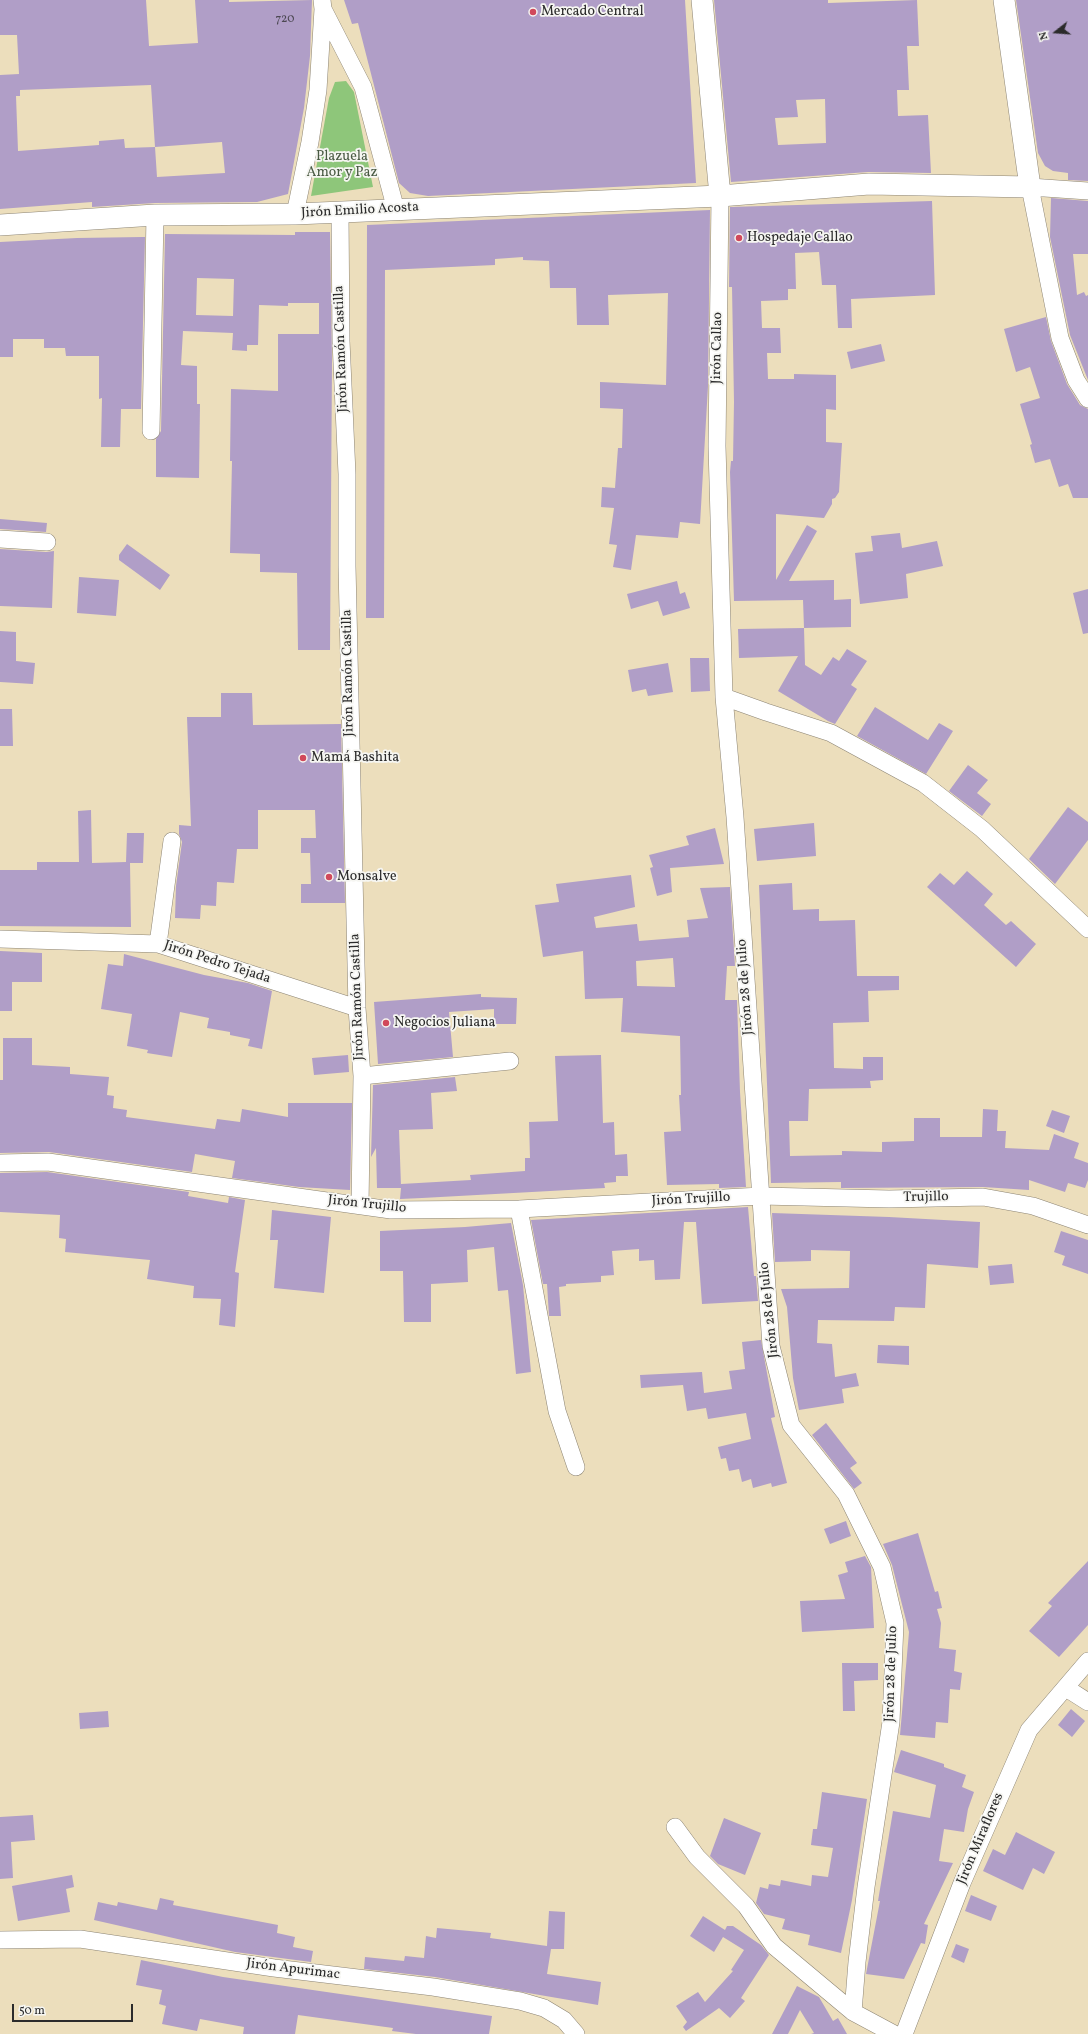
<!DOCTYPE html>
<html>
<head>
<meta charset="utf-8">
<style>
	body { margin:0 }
	#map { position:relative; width:1088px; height:2034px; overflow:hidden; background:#ecdebc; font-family:Vollkorn,serif }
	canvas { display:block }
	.north { position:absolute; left:1036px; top:12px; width:40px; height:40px; -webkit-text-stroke:3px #f6f6f2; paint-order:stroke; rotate:253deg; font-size:11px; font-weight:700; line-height:16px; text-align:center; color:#2b2b2b }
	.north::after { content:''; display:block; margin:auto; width:14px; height:18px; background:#2b2b2b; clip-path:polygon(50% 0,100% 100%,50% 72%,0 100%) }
	.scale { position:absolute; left:12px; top:2004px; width:121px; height:18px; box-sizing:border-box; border:2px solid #2b2b2b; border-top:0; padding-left:5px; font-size:12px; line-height:14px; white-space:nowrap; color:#2b2b2b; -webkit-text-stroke:3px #f6f6f2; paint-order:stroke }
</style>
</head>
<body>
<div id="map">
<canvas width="1088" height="2034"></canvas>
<div class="north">N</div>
<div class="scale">50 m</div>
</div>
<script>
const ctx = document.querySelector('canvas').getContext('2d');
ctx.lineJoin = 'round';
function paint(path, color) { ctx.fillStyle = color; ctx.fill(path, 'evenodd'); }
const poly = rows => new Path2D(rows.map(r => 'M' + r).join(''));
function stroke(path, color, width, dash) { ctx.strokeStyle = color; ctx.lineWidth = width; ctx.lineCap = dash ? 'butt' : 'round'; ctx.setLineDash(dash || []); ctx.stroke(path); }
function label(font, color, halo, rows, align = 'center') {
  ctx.font = font + ' Vollkorn,serif'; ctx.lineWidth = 3.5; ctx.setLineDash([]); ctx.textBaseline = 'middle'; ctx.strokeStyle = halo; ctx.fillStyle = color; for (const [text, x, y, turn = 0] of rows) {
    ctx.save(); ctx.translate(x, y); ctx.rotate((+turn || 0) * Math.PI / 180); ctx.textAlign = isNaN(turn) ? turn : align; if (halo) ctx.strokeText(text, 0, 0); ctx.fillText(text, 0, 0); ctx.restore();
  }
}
paint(poly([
	[346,81,354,92,373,187,311,196,329,98,335,82]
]), '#8ec67a');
paint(poly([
	[0,0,146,0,149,46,198,43,195,0,229,0,229,2,312,0,310,56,304,108,288,194,257,202,155,203,92,207,92,202,0,209,0,75,19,74,17,35,0,35],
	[151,85,155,147,125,148,124,139,99,141,99,145,18,151,16,96,20,96,20,90],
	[222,142,225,173,157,177,155,147],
	[344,0,685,0,696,183,428,196,410,193,399,183,358,23,352,24],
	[714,0,828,0,828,3,917,0,919,46,907,46,909,90,897,90,898,116,928,115,931,173,868,172,731,182],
	[825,99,826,143,778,145,775,118,798,117,796,100],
	[1016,0,1088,0,1088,181,1068,180,1068,173,1053,171,1045,166,1038,153],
	[1051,198,1088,201,1088,254,1073,254,1077,295,1084,292,1086,296,1088,295,1088,380,1070,335,1050,237],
	[932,201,935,295,851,299,852,328,838,328,836,285,822,285,819,252,795,253,796,289,788,289,788,300,761,301,762,328,780,328,781,353,767,353,768,379,794,379,794,374,836,375,836,410,826,409,826,442,842,443,839,492,835,498,832,499,832,504,824,518,776,514,776,580,807,525,817,531,789,581,834,580,834,600,851,599,851,627,804,628,803,600,734,601,730,472,731,461,733,461,734,402,732,287,729,287,730,207],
	[710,210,708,386,700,524,680,522,678,538,636,535,631,570,613,567,617,545,609,544,614,508,601,507,602,487,615,488,618,448,622,448,623,409,600,408,600,382,666,385,668,293,608,295,609,325,577,325,576,288,550,288,549,261,523,260,523,257,495,259,495,265,385,270,384,618,366,618,367,225],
	[295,232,330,232,332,361,330,650,298,650,297,573,260,572,260,554,230,553,232,461,230,461,231,389,278,391,278,334,319,334,319,303,288,303,288,306,259,305,258,345,247,345,247,351,232,350,233,333,183,331,181,365,197,366,197,404,200,404,199,478,156,477,156,439,161,431,165,234,295,235],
	[197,278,234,279,233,316,196,315],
	[142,237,145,237,141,409,121,409,120,447,101,447,102,398,99,399,99,356,66,356,65,348,44,348,44,339,13,339,13,357,0,357,0,242,77,238],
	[1046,317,1051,341,1067,384,1080,405,1088,409,1088,498,1073,498,1068,484,1059,487,1050,459,1035,463,1030,445,1032,444,1020,404,1040,398,1030,367,1016,372,1004,329],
	[881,344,885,361,851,369,847,352],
	[0,519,47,523,46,532,0,529],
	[900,533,902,548,937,541,943,566,906,574,908,598,860,604,855,553,873,551,871,536],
	[127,544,170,575,160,590,119,560,119,555],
	[0,549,46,552,54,551,52,608,0,606],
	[79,577,119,580,116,616,77,613],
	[677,581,680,594,685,592,690,608,663,616,658,601,631,609,627,594],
	[1088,589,1088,633,1083,634,1073,593],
	[804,628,805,665,821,675,833,657,839,661,847,649,867,661,851,685,857,689,835,724,828,721,778,691,798,656,739,658,738,629],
	[0,631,16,632,16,661,35,663,33,684,0,682],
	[690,658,709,658,710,691,691,692],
	[668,663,673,692,648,696,646,689,632,692,628,670],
	[221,693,252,693,253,725,341,724,345,903,301,903,301,884,311,884,310,853,301,853,301,838,316,838,315,810,258,810,258,849,237,849,234,883,217,882,216,906,201,905,200,919,175,918,176,886,182,842,179,834,179,825,191,826,187,717,221,717],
	[875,707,928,740,939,723,953,731,926,774,857,736],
	[0,709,12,709,13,746,0,746],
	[968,765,988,780,977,793,991,804,982,816,949,791],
	[1068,807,1088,822,1088,840,1055,884,1029,859],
	[91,810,92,863,126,862,127,833,144,833,143,863,130,863,131,927,0,926,0,870,37,870,37,862,79,862,78,811],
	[814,823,816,856,757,861,754,829],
	[715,828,724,864,670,868,672,892,657,896,650,868,653,867,649,855,689,845,686,836],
	[967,871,993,894,984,905,1006,925,1011,921,1036,944,1016,967,927,887,940,873,954,885],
	[631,875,635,907,594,917,596,928,637,924,639,941,689,937,687,920,708,918,700,888,730,887,735,966,727,966,725,1000,737,1000,740,1092,746,1187,719,1188,719,1184,667,1185,664,1132,681,1131,679,1095,681,1095,680,1036,621,1032,623,998,585,999,583,951,543,957,535,905,559,902,556,884],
	[673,958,675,987,637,986,636,961],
	[792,883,793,910,819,909,819,921,855,920,857,976,899,976,899,990,868,991,869,1022,833,1023,834,1068,863,1069,863,1057,883,1057,883,1080,870,1081,871,1088,809,1089,808,1121,789,1121,790,1156,842,1155,842,1151,882,1152,882,1142,914,1141,914,1118,940,1118,940,1137,982,1137,983,1109,998,1110,997,1131,1006,1131,1005,1148,1049,1150,1054,1134,1079,1143,1074,1158,1088,1163,1088,1180,1085,1188,1068,1183,1065,1192,1029,1180,1029,1190,983,1187,841,1188,841,1182,771,1183,759,885],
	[0,951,42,953,42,982,12,982,12,1011,0,1011],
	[124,954,204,975,248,983,272,991,262,1049,248,1046,250,1039,230,1035,230,1032,207,1028,209,1018,180,1012,172,1057,147,1053,148,1050,127,1046,132,1014,101,1009,108,964,123,966],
	[481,994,481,997,517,998,516,1024,494,1024,494,1009,449,1012,453,1057,378,1064,374,1002],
	[3,1038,32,1038,32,1065,70,1067,70,1074,109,1077,107,1095,114,1096,113,1108,127,1110,126,1117,215,1129,217,1119,240,1122,242,1109,288,1117,288,1103,352,1103,350,1190,299,1187,232,1178,235,1161,195,1154,192,1172,49,1152,0,1153,0,1080,3,1080],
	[348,1055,349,1072,314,1075,312,1058],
	[601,1055,603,1123,614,1122,615,1155,627,1154,628,1176,616,1176,616,1182,604,1183,605,1188,422,1198,400,1199,401,1188,377,1188,376,1148,371,1157,373,1085,455,1077,457,1091,431,1093,433,1129,399,1130,401,1186,401,1184,471,1180,470,1175,525,1171,525,1158,530,1158,529,1122,558,1121,555,1056],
	[1052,1110,1070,1116,1064,1133,1046,1126],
	[47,1172,189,1192,188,1196,228,1203,229,1197,245,1200,235,1272,239,1273,235,1327,219,1325,221,1299,193,1298,194,1286,147,1279,150,1260,65,1252,66,1239,59,1238,60,1215,0,1212,0,1173],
	[748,1207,754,1276,756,1276,758,1301,702,1304,696,1222,684,1222,680,1279,655,1280,654,1260,639,1261,639,1249,612,1251,614,1275,601,1276,601,1282,566,1284,566,1286,559,1287,561,1316,549,1316,547,1284,543,1284,531,1220],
	[272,1210,331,1217,324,1293,274,1288,278,1240,270,1240],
	[772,1213,889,1217,980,1222,978,1268,927,1264,925,1308,895,1307,894,1321,818,1320,817,1343,832,1344,835,1377,856,1373,859,1386,842,1389,844,1403,799,1410,793,1378,787,1307,781,1289,849,1288,850,1251,811,1250,811,1261,775,1262],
	[511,1223,523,1285,531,1372,516,1374,508,1290,498,1291,494,1247,467,1250,468,1282,431,1284,431,1322,404,1322,403,1271,380,1271,380,1231,465,1227],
	[1061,1231,1088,1240,1088,1274,1062,1265,1065,1256,1054,1252],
	[1012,1264,1014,1283,990,1285,988,1266],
	[761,1340,775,1417,771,1418,787,1483,772,1487,771,1483,753,1488,751,1479,742,1482,739,1469,729,1471,726,1458,721,1459,718,1447,751,1439,746,1413,708,1419,706,1408,687,1411,683,1385,641,1388,640,1375,702,1372,704,1393,732,1389,729,1371,745,1369,742,1342],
	[878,1345,909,1346,909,1365,877,1363],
	[826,1423,857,1463,850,1468,862,1483,854,1489,812,1435],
	[846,1521,851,1536,830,1544,824,1529],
	[918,1533,935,1592,938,1591,942,1608,937,1609,941,1623,939,1648,956,1650,954,1671,962,1673,960,1690,950,1689,948,1723,936,1722,935,1738,900,1735,909,1632,892,1565,883,1544],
	[865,1556,871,1567,874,1628,802,1632,800,1601,845,1599,838,1575,848,1572,845,1562],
	[1088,1561,1088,1625,1059,1657,1029,1631,1052,1606,1048,1603],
	[842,1663,878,1663,878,1680,854,1681,855,1711,843,1711],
	[1071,1709,1085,1721,1072,1737,1058,1725],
	[108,1711,109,1727,80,1729,79,1713],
	[901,1750,944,1764,944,1767,966,1775,962,1787,974,1792,968,1809,964,1832,944,1829,939,1861,953,1863,924,1924,928,1925,925,1944,921,1943,904,1979,866,1974,880,1901,878,1901,893,1811,930,1818,936,1785,894,1772],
	[822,1792,867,1799,852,1900,841,1953,808,1945,810,1935,782,1929,785,1919,764,1914,756,1903,760,1887,768,1889,769,1884,780,1886,781,1880,811,1886,812,1875,828,1877,833,1848,811,1845,813,1829,817,1829],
	[33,1815,35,1840,11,1842,13,1878,0,1879,0,1817],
	[724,1818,761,1833,745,1875,718,1864,710,1856],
	[1016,1832,1055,1852,1044,1874,1033,1868,1023,1890,983,1871,993,1849,1005,1855],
	[72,1875,74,1887,66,1889,70,1912,18,1921,12,1886],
	[971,1895,997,1906,991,1921,965,1911],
	[160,1898,174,1901,173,1905,278,1925,277,1933,295,1937,293,1947,313,1951,311,1962,235,1952,94,1920,98,1902,117,1906,118,1902,157,1910],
	[549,1911,565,1912,564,1949,551,1949,547,1974,601,1982,598,2005,435,1977,364,1969,365,1957,404,1961,405,1956,424,1958,426,1936,436,1938,437,1928,491,1933,490,1938,547,1946],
	[703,1916,725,1930,727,1926,733,1926,761,1945,769,1955,741,1998,745,2001,730,2018,719,2008,686,2031,683,2027,687,2022,676,2006,698,1992,705,2002,733,1971,731,1970,744,1950,723,1937,714,1952,690,1936],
	[956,1944,969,1949,964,1963,951,1957],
	[141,1960,223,1977,492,2016,489,2034,416,2034,392,2031,393,2028,298,2015,295,2034,243,2034,244,2027,200,2019,197,2031,162,2024,166,2006,159,2004,162,1990,136,1985],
	[797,1986,819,1997,833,2021,838,2018,847,2034,811,2034,814,2033,800,2010,788,2034,772,2034]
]), '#b09ec7');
const minor = poly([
	[322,0,323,9,363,87,396,210],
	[1088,191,1030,187,1060,338,1076,380,1088,399],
	[720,196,717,446,724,697,735,817,771,1346,791,1425,846,1494,882,1567,895,1623,891,1722,866,1887,857,1962,853,2012,894,2034],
	[340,212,341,341,347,474,347,566,357,1008,362,1076,360,1205],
	[295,214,310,142,318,90,323,9],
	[151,431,155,215],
	[0,539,47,542],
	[724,697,766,712,831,733,923,783,982,829,1088,929],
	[0,939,158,944,357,1008],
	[158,944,172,841],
	[362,1076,510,1061],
	[0,1163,48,1162,391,1210,519,1209,761,1196,889,1199,983,1197,1033,1206,1088,1225],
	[519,1209,557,1411,576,1467],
	[1066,1688,1088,1702],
	[675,1827,697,1857,746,1906,774,1946,853,2012],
	[0,1940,80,1939,274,1968,433,1987,520,2001,544,2008,564,2020,576,2034],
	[904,2034,962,1883,1029,1730,1088,1661]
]);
const tertiary = poly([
	[702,0,720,196],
	[0,225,155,215,295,214,720,196,869,184,1030,187,1004,0]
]);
stroke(minor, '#8c8474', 18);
stroke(tertiary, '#8c8474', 22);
stroke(minor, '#fff', 17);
stroke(tertiary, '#fff', 21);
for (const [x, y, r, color] of [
	[533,12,4,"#d1495b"],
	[739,238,4,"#d1495b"],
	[303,758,4,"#d1495b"],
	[329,877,4,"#d1495b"],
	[386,1023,4,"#d1495b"]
]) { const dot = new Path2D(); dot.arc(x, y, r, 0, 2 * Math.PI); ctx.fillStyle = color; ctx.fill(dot); stroke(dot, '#f6f6f2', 1.5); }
label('12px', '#4c4852', null, [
	["720",285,20]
]);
label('14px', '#2b2b2b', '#f6f6f2', [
	["Mercado Central",541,12],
	["Hospedaje Callao",747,238],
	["Mamá Bashita",311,758],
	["Monsalve",337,877],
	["Negocios Juliana",394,1023]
], 'left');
label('14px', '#495a43', '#f6f6f2', [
	["Plazuela",342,157],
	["Amor y Paz",342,173]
]);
label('14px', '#2b2b2b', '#f6f6f2', [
	["Jirón Emilio Acosta",360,211,-3],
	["Jirón Callao",718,348,-89],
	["Jirón Ramón Castilla",342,349,-92],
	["Jirón Ramón Castilla",349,673,-91],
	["Jirón Pedro Tejada",217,963,18],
	["Jirón 28 de Julio",746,987,-94],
	["Jirón Ramón Castilla",358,997,-92],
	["Trujillo",926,1198,-1],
	["Jirón Trujillo",691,1200,-3],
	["Jirón Trujillo",367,1205,6],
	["Jirón 28 de Julio",770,1310,-96],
	["Jirón 28 de Julio",892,1674,-88],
	["Jirón Miraflores",981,1839,-67],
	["Jirón Apurimac",293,1970,7]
]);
</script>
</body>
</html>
